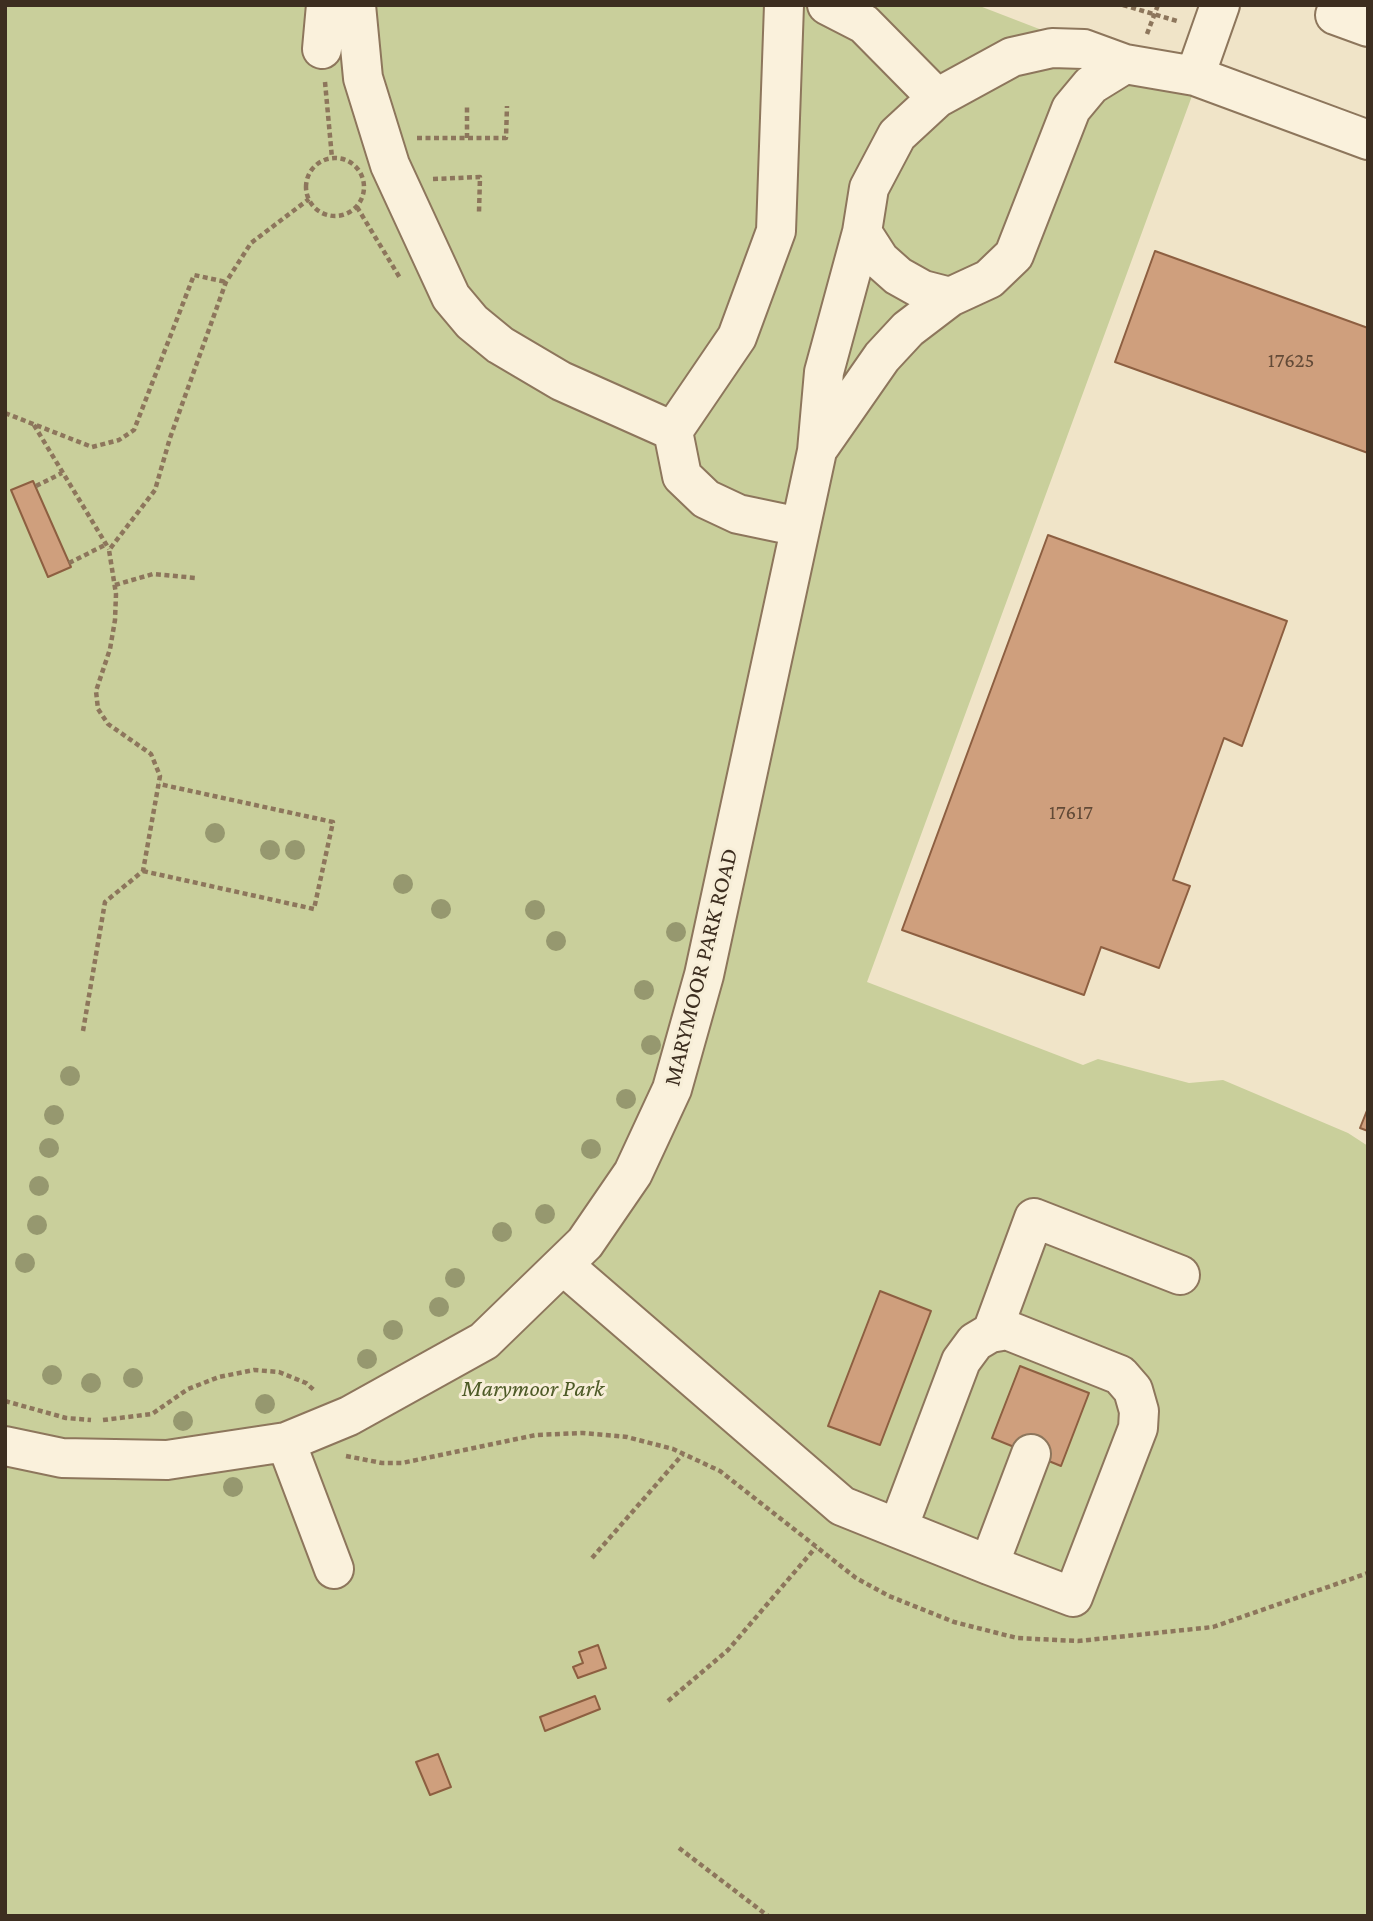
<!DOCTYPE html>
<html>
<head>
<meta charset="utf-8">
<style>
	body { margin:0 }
	#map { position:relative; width:1373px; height:1921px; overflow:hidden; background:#f0e4c8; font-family:"Crimson Pro",serif }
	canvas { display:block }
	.frame { position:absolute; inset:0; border:7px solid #3d2e20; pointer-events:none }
</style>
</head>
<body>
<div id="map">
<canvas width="1373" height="1921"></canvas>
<div class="frame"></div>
</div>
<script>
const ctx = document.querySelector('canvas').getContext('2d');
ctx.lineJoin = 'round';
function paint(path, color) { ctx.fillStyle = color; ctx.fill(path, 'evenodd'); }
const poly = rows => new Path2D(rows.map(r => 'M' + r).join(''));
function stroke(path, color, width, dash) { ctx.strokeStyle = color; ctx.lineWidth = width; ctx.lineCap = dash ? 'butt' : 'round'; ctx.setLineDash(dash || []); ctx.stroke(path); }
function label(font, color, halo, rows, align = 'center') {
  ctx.font = font + ' "Crimson Pro",serif'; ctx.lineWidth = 6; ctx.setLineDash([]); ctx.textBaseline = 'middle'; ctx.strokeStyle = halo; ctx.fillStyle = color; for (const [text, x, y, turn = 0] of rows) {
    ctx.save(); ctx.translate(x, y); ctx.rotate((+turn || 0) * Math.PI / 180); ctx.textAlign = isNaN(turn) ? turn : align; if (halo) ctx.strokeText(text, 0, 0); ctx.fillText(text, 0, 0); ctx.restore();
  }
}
paint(poly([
	[5,5,977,5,1117,59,1196,85,867,982,1083,1065,1098,1059,1189,1083,1223,1080,1348,1133,1368,1146,1368,1916,5,1916]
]), '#c9cf9b');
const building = poly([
	[1155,251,1368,328,1368,453,1115,362,1155,251],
	[33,481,71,567,48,577,11,490,33,481],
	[1048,535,1287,621,1242,746,1224,738,1173,880,1190,886,1159,968,1101,947,1084,995,902,930,1048,535],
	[1368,1108,1368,1131,1360,1128,1368,1108],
	[880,1291,931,1311,880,1445,828,1426,880,1291],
	[1020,1366,1089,1393,1061,1466,992,1438,1020,1366],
	[598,1645,606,1668,578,1678,573,1667,583,1663,579,1652,598,1645],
	[595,1696,600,1709,545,1731,540,1717,595,1696],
	[438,1754,451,1787,430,1795,416,1762,438,1754]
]);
paint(building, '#cf9f7d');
stroke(building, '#8d5f41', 2);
const minor = poly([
	[356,5,363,78,390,165,451,297,472,322,500,345,561,381,673,431,682,476,706,499,738,514,800,527],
	[827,5,864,24,937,98],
	[1339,5,1335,15,1368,27],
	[322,49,326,5],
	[1195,76,1220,5],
	[862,232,880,260,898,276,923,290,950,297],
	[673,431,737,337,776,231,784,5],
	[820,446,882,357,908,329,950,297,989,279,1014,255,1071,109,1091,85,1125,64],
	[563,1265,842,1506,989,1565,1073,1597,1138,1428,1139,1411,1133,1390,1120,1375,1007,1330,990,1333,975,1342,961,1361,898,1528],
	[992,1332,1034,1218,1180,1275],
	[286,1442,334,1569],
	[5,1446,62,1458,167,1460,286,1442,349,1416,484,1341,585,1243,633,1173,672,1089,704,975,817,451,824,372,862,232,869,188,897,135,937,98,1012,57,1052,48,1084,49,1125,64,1195,76,1368,140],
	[989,1565,1031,1454]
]);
stroke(minor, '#8d765c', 42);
stroke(poly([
	[1123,5,1177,21],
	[1147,34,1158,5],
	[325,82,332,158],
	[417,138,506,138,507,106],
	[467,138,467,105],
	'306 187a29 29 0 1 1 58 0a29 29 0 1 1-58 0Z',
	[433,179,480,177,479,212],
	[357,207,400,278],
	[5,413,92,447,119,440,134,430,194,275,226,282],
	[34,425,109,549],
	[36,486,62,473],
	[69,563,107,544],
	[115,585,153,574,196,578],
	[143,871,314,909,333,822,159,784],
	[83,1031,105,902,143,871,160,776,151,754,108,724,98,709,96,691,110,649,115,620,116,594,109,550,155,490,170,438,226,282,251,243,309,199],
	[5,1401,66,1418,91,1420],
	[103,1420,152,1414,188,1389,219,1377,254,1370,279,1372,306,1383,315,1391],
	[346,1456,382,1463,402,1463,536,1435,583,1433,627,1437,673,1449,720,1471,856,1578,889,1596,954,1622,1017,1638,1078,1641,1213,1627,1368,1573],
	[592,1558,683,1454],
	[668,1701,728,1650,816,1547],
	[679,1848,768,1916]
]), '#8d765c', 4.5, [5, 3.5]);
stroke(minor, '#faf1dc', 38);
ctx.fillStyle = '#96986f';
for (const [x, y] of [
	[215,833],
	[270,850],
	[295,850],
	[403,884],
	[441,909],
	[535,910],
	[676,932],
	[556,941],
	[644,990],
	[651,1045],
	[70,1076],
	[626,1099],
	[54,1115],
	[49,1148],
	[591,1149],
	[39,1186],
	[545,1214],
	[37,1225],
	[502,1232],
	[25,1263],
	[455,1278],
	[439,1307],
	[393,1330],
	[367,1359],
	[52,1375],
	[133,1378],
	[91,1383],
	[265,1404],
	[183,1421],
	[233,1487]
]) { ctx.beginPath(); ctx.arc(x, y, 10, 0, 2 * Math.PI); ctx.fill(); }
label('21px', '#624a37', null, [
	["17625",1291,361],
	["17617",1071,813]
]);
label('24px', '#3d2e20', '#f7eed8', [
	["MARYMOOR PARK ROAD",701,967,-76]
]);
label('italic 24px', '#4d5a26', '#f7eed8', [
	["Marymoor Park",533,1389]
]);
</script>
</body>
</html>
